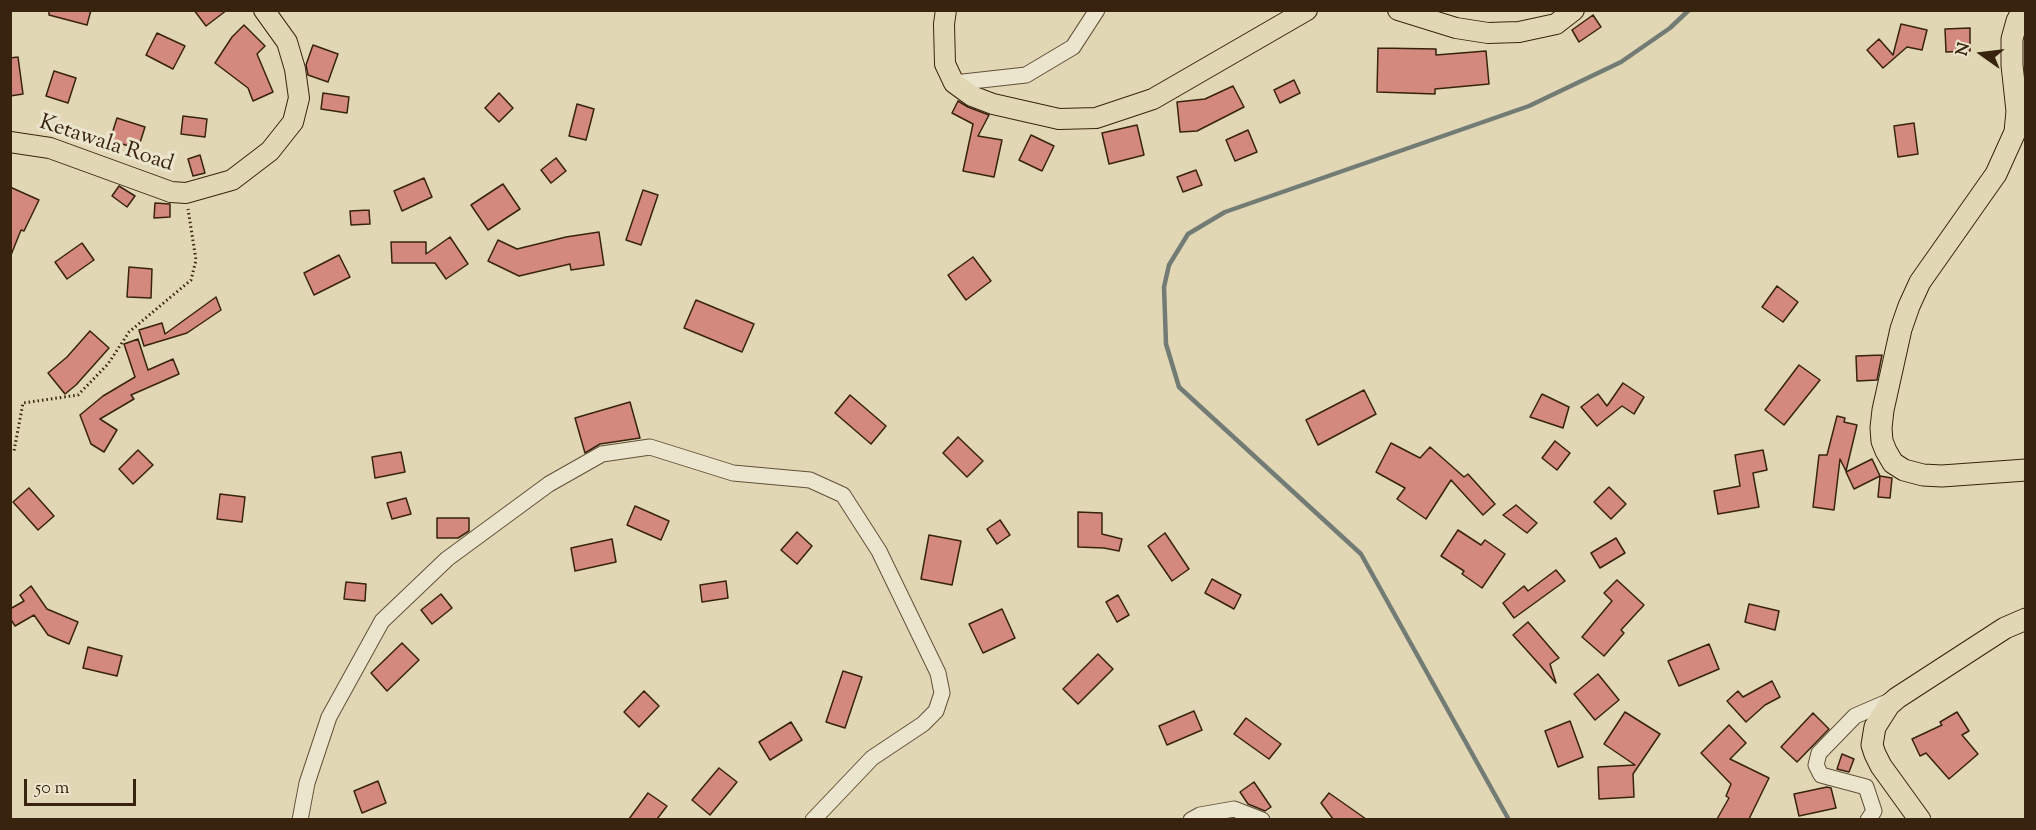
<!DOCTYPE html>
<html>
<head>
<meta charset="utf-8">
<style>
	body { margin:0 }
	#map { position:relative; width:2036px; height:830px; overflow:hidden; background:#e2d7b4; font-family:"Sorts Mill Goudy",serif }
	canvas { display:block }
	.frame { position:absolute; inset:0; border:12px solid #38230e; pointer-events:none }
	.north { position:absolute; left:1952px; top:24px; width:60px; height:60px; -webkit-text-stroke:4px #ece5ce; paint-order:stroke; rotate:284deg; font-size:16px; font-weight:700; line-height:24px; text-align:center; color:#38230e }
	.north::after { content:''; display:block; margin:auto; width:21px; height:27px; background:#38230e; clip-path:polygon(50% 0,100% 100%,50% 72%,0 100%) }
	.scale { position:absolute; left:24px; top:779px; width:112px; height:27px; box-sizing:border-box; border:3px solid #38230e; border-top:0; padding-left:8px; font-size:18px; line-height:21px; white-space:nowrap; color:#38230e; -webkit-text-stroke:4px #ece5ce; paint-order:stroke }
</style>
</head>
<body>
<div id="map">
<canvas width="2036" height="830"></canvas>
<div class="frame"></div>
<div class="north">N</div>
<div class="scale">50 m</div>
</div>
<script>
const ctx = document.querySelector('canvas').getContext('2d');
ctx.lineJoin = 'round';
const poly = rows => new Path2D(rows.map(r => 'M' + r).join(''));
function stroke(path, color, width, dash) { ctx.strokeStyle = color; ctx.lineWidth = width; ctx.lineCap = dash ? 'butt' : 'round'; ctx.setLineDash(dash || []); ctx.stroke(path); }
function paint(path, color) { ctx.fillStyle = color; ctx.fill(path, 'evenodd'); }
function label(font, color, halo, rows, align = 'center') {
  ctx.font = font + ' "Sorts Mill Goudy",serif'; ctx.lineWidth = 6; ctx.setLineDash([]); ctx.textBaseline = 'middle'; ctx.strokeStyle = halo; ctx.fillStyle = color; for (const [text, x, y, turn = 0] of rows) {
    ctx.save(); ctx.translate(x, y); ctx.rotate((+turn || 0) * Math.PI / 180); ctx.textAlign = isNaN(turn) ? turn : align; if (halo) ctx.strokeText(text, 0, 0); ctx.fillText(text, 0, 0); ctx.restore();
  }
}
stroke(poly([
	[1509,820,1361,554,1179,387,1166,344,1164,287,1169,265,1188,234,1225,212,1529,106,1621,62,1670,28,1689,10]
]), '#737b75', 4.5);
const building = poly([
	[49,10,91,10,87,25,49,15,49,10],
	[194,10,227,10,206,26,194,10],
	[1593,15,1601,27,1579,42,1572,30,1593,15],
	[1901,24,1927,30,1922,50,1907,47,1883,68,1867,50,1879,39,1893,55,1901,24],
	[244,25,265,46,257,54,273,92,253,101,248,88,215,63,232,37,244,25],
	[1970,28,1970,51,1946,52,1945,29,1970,28],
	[157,33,185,46,173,69,146,55,157,33],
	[313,45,338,54,328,82,308,75,306,65,313,45],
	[1378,48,1436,49,1436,55,1486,51,1489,84,1435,89,1435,94,1377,92,1378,48],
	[18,57,23,94,10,96,10,58,18,57],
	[54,71,76,78,68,103,46,96,54,71],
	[1294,80,1300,93,1280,103,1274,90,1294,80],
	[1233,86,1244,107,1197,131,1180,132,1177,102,1205,99,1233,86],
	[323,93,349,97,347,113,321,109,323,93],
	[499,93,513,108,499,122,485,108,499,93],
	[958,101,968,107,989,115,978,136,1002,140,994,177,963,171,973,124,952,113,958,101],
	[577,104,594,109,586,140,569,136,577,104],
	[183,116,207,119,205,137,181,134,183,116],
	[117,118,145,127,138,149,110,140,117,118],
	[1914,123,1918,154,1898,157,1894,126,1914,123],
	[1137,125,1144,155,1109,164,1102,133,1137,125],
	[1248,130,1257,152,1235,161,1226,140,1248,130],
	[1031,135,1054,146,1042,171,1019,160,1031,135],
	[200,155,205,173,193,176,188,159,200,155],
	[556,158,566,171,551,183,541,170,556,158],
	[1196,170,1202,185,1183,192,1177,177,1196,170],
	[424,178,432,197,402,211,394,191,424,178],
	[503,184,520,209,488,230,471,205,503,184],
	[119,186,135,196,127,207,112,196,119,186],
	[10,187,39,200,24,231,21,230,11,255,10,187],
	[643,190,658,195,641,245,626,240,643,190],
	[155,203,170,204,170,217,154,218,155,203],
	[369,210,370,224,351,225,350,211,369,210],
	[599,232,604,265,571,270,570,264,519,276,488,261,498,240,517,249,566,237,599,232],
	[450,237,468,264,446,279,435,263,392,263,391,242,426,242,426,254,450,237],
	[82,243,94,260,67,279,55,262,82,243],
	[339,255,350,277,314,295,304,273,339,255],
	[973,257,991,281,966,300,948,275,973,257],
	[129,267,152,269,151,298,127,297,129,267],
	[1777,286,1798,302,1783,322,1762,307,1777,286],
	[216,297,221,310,187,333,144,346,139,330,162,323,165,334,216,297],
	[696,300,754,324,742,352,684,328,696,300],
	[90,331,109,348,76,385,65,394,48,373,67,357,90,331],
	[138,339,148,370,173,359,179,374,131,395,134,399,100,419,117,430,104,452,91,444,80,415,103,396,135,377,124,344,138,339],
	[1882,355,1877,380,1857,381,1856,356,1882,355],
	[1799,365,1820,380,1784,425,1765,410,1799,365],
	[1623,383,1644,397,1634,414,1622,406,1597,426,1581,407,1598,394,1607,406,1623,383],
	[1364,390,1376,414,1318,445,1306,420,1364,390],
	[1542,394,1569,407,1563,428,1530,417,1542,394],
	[850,395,886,426,871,444,835,413,850,395],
	[630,402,640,438,600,444,585,453,575,418,630,402],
	[1837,416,1845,418,1844,422,1857,425,1846,471,1840,459,1834,510,1813,507,1819,455,1827,455,1837,416],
	[958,437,983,461,967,477,943,453,958,437],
	[1555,441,1570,453,1557,470,1542,458,1555,441],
	[1391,443,1420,458,1430,447,1464,477,1468,474,1495,504,1483,515,1451,480,1426,519,1397,499,1405,488,1376,472,1391,443],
	[138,450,153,465,133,484,119,469,138,450],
	[1763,450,1767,470,1753,473,1759,507,1718,514,1714,491,1740,486,1735,455,1763,450],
	[401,452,405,472,375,478,372,457,401,452],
	[1872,459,1880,476,1854,489,1846,472,1872,459],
	[1880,476,1892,478,1890,498,1878,497,1880,476],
	[1609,487,1626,504,1611,519,1594,502,1609,487],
	[29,488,54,516,38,530,13,502,29,488],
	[220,494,245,497,242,522,217,519,220,494],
	[406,498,411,514,392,519,387,503,406,498],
	[1516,505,1537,523,1527,533,1503,515,1516,505],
	[635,506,669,521,661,540,627,525,635,506],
	[1078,512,1102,513,1102,534,1122,539,1119,551,1104,548,1078,547,1078,512],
	[437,518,469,518,469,531,458,538,437,538,437,518],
	[1000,520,1010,535,997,544,987,529,1000,520],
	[1458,530,1481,545,1485,540,1505,554,1482,588,1462,574,1464,571,1441,556,1458,530],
	[797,532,812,546,797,564,781,550,797,532],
	[1165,533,1189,569,1172,581,1148,546,1165,533],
	[929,535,961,541,952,585,921,579,929,535],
	[1616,538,1625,553,1600,568,1591,553,1616,538],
	[612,539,616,562,575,571,571,548,612,539],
	[1556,570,1565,581,1514,618,1503,603,1524,586,1528,591,1556,570],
	[1212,579,1241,595,1234,609,1205,593,1212,579],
	[1617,580,1644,605,1621,630,1624,633,1604,656,1582,637,1612,601,1604,593,1617,580],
	[726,581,728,598,702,602,700,585,726,581],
	[346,582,366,584,365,601,344,599,346,582],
	[31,586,47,609,78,622,69,644,48,635,34,615,15,626,10,618,10,609,24,601,20,595,31,586],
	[441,594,452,608,432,624,421,610,441,594],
	[1118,595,1129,615,1117,622,1106,602,1118,595],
	[1749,604,1779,611,1775,630,1745,622,1749,604],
	[1002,609,1015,638,983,653,969,624,1002,609],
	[1528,622,1559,658,1550,664,1556,683,1513,635,1528,622],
	[402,643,419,660,387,691,371,673,402,643],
	[1709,644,1719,669,1679,686,1668,661,1709,644],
	[88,647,122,656,117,676,83,668,88,647],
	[1098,654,1113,669,1078,704,1063,689,1098,654],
	[843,671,862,677,845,728,826,722,843,671],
	[1598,674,1619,700,1595,720,1574,694,1598,674],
	[1772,681,1780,697,1765,705,1746,722,1727,701,1738,691,1743,697,1772,681],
	[644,691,659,706,639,727,624,712,644,691],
	[1194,711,1202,730,1167,745,1159,726,1194,711],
	[1625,712,1660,734,1633,774,1634,797,1599,799,1598,767,1635,765,1604,744,1625,712],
	[1957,712,1969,731,1962,735,1978,754,1949,779,1926,753,1920,756,1912,739,1942,725,1940,722,1957,712],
	[1813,713,1829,729,1797,762,1781,747,1813,713],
	[1246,718,1281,744,1269,759,1234,734,1246,718],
	[1570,721,1583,757,1558,767,1545,731,1570,721],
	[791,722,802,740,770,760,759,742,791,722],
	[1729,725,1746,743,1730,759,1769,778,1749,819,1717,819,1729,798,1726,796,1731,784,1701,753,1729,725],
	[1842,754,1854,759,1849,772,1837,769,1842,754],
	[719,768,737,782,710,815,692,800,719,768],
	[378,781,386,803,362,813,354,791,378,781],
	[1254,782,1271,807,1265,811,1248,804,1240,792,1254,782],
	[1827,787,1831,788,1836,808,1799,816,1794,794,1827,787],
	[648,793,667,806,657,819,629,819,648,793],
	[1329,793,1366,819,1333,819,1321,803,1329,793]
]);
paint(building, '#d4897e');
stroke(building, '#38230e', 1.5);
const minor = poly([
	[954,83,1026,75,1073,47,1097,10],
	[300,820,307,783,329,717,382,621,447,559,549,484,602,454,650,447,733,473,810,480,843,495,879,551,938,673,942,693,936,711,923,724,872,758,813,820],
	[1191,820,1200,815,1234,809,1262,820],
	[1868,820,1874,811,1866,787,1821,775,1816,765,1819,753,1855,716,1892,700]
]);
const major = poly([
	[946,10,944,24,945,64,954,83,972,96,993,104,1059,119,1096,118,1153,99,1307,10],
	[1398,10,1456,28,1488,33,1519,32,1556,24,1574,10],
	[10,142,50,148,171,192,186,193,232,180,270,151,293,122,299,98,295,69,287,42,264,10]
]);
const highway = poly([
	[2023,10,2017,21,2012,39,2012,65,2017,111,2015,132,1996,174,1920,282,1909,306,1901,329,1883,410,1881,428,1882,441,1886,451,1893,463,1904,470,1923,475,1942,476,2026,470],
	[1920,820,1881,766,1875,754,1872,745,1875,727,1889,705,1897,698,2005,628,2026,619]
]);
stroke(minor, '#625038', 17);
stroke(major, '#38230e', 22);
stroke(highway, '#38230e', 23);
stroke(poly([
	[10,451,14,451,23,403,78,395,108,364,129,332,191,280,196,260,188,209]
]), '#38230e', 3, [1.5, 3]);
stroke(minor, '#ece5ce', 15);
stroke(major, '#e2d7b4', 20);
stroke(highway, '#e2d7b4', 21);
label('22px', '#38230e', '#ece5ce', [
	["Ketawala Road",106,145,18]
]);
</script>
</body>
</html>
